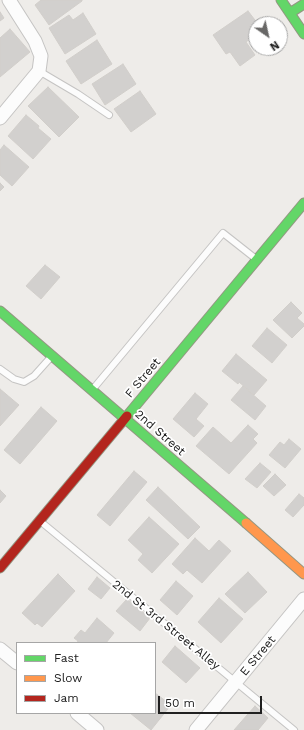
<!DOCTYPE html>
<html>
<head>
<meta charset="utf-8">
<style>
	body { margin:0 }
	#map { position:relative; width:304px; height:730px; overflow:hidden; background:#eeece9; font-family:"Work Sans",sans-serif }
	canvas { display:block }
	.legend { position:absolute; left:16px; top:642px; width:140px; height:72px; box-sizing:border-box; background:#fff; border:1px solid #a6a6a6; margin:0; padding:5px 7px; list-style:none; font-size:12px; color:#202020 }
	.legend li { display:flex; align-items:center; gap:8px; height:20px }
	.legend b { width:20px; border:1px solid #a6a6a6 }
	.north { position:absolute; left:248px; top:16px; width:40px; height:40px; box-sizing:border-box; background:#fff; border:1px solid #a6a6a6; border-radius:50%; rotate:146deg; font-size:11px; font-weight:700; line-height:16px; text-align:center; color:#202020 }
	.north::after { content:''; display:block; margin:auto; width:14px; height:18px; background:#686766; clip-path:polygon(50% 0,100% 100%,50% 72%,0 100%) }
	.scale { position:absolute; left:158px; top:696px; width:104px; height:18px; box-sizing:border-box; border:2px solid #202020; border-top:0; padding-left:5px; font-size:12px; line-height:14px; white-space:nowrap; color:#202020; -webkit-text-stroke:3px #fff; paint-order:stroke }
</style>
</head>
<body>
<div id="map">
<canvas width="304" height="730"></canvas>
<ul class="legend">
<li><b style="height:5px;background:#63d668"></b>Fast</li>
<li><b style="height:5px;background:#ff974d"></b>Slow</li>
<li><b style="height:5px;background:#b3261e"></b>Jam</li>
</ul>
<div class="north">N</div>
<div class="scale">50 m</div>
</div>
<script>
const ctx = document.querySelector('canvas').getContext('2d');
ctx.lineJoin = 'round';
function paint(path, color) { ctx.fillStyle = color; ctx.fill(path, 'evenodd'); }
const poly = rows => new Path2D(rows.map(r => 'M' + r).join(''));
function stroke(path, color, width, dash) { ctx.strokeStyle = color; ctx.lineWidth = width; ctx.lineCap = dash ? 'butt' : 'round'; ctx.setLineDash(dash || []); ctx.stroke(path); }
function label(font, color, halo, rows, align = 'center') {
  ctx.font = font + ' "Work Sans",sans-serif'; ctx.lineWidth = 3.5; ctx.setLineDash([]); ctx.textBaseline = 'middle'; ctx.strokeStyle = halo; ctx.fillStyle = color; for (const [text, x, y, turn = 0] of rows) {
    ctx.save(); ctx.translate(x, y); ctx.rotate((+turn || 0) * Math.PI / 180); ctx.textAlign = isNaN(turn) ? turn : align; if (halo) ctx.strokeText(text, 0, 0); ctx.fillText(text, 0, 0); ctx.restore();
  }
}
const building = poly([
	[41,0,82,0,82,1,49,25,35,5,41,0],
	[248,11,258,24,256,24,256,34,246,42,255,55,240,66,230,52,226,54,213,35,248,11],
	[0,12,4,18,0,21,0,12],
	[83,13,96,34,65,54,49,28,69,15,73,20,83,13],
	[10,29,30,52,0,77,0,38,10,29],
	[97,40,112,64,81,84,66,61,97,40],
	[123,64,136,84,105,105,92,84,123,64],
	[48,87,79,117,59,137,28,106,48,87],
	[140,91,156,114,131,132,114,109,140,91],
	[26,115,39,126,38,128,51,139,33,159,8,136,26,115],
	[4,145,29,167,12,186,0,175,0,150,4,145],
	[0,183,4,187,0,191,0,183],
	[45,265,60,277,41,299,26,286,45,265],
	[291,302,302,313,297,318,304,324,304,326,292,338,273,320,291,302],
	[267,328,287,345,272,363,252,346,267,328],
	[236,354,267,380,254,395,239,382,238,384,222,371,236,354],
	[243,386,266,406,255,420,231,400,243,386],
	[0,389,19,405,0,426,0,389],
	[195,393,208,404,196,419,204,426,194,437,173,419,195,393],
	[41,407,57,421,20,464,4,450,41,407],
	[248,425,258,434,253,439,257,443,229,474,196,446,213,427,231,443,248,425],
	[289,439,301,449,285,468,269,455,280,442,284,445,289,439],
	[260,463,271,472,257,488,245,479,260,463],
	[134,471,147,482,110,526,97,515,134,471],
	[275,474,286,485,274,496,263,486,275,474],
	[158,487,200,527,188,539,146,500,158,487],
	[0,490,6,496,0,503,0,490],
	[299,494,304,498,304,505,293,517,285,510,299,494],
	[149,517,179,544,152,573,138,560,143,554,128,540,149,517],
	[195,538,209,551,219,540,231,551,202,583,187,570,183,574,172,564,195,538],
	[248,572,267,592,245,613,225,594,248,572],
	[58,574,75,591,42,627,37,623,35,625,22,613,58,574],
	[97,577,110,588,101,599,88,589,97,577],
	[176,581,193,596,177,615,160,600,176,581],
	[219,598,243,619,221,643,198,622,219,598],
	[127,599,150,618,140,631,116,611,127,599],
	[97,618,114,633,106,643,77,643,78,641,74,638,81,630,85,633,97,618],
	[175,646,200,668,186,683,162,662,175,646],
	[155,693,171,705,151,730,130,713,155,713,155,693],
	[255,706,268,718,258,730,234,730,255,706]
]);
paint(building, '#d2d0ce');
stroke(building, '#d1ceca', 1);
const lane = poly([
	[39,71,78,94,109,115],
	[0,369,14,379,24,382,34,376,51,357],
	[93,389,223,233,256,259],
	[40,521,294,730]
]);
const street = poly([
	[0,118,39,71,41,56,35,41,9,0],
	[0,649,17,663],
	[77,713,97,730],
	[196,730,304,599]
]);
const fast = poly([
	[281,0,304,34],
	[290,13,304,4],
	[0,311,246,523],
	[127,416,304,203]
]);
const slow = poly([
	[246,523,304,574]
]);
const jam = poly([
	[0,568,127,416]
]);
stroke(lane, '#c5c4c3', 8);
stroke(street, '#c5c4c3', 15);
stroke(fast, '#949682', 11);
stroke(slow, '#949682', 11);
stroke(jam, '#949682', 11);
stroke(lane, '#fcfcfc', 6);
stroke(street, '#fcfcfc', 13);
stroke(fast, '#63d668', 9);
stroke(slow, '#ff974d', 9);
stroke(jam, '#b3261e', 9);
label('12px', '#202020', '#fff', [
	["F Street",143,378,-50],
	["2nd Street",160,433,41],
	["2nd St 3rd Street Alley",166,625,39],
	["E Street",258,656,-50]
]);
</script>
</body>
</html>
